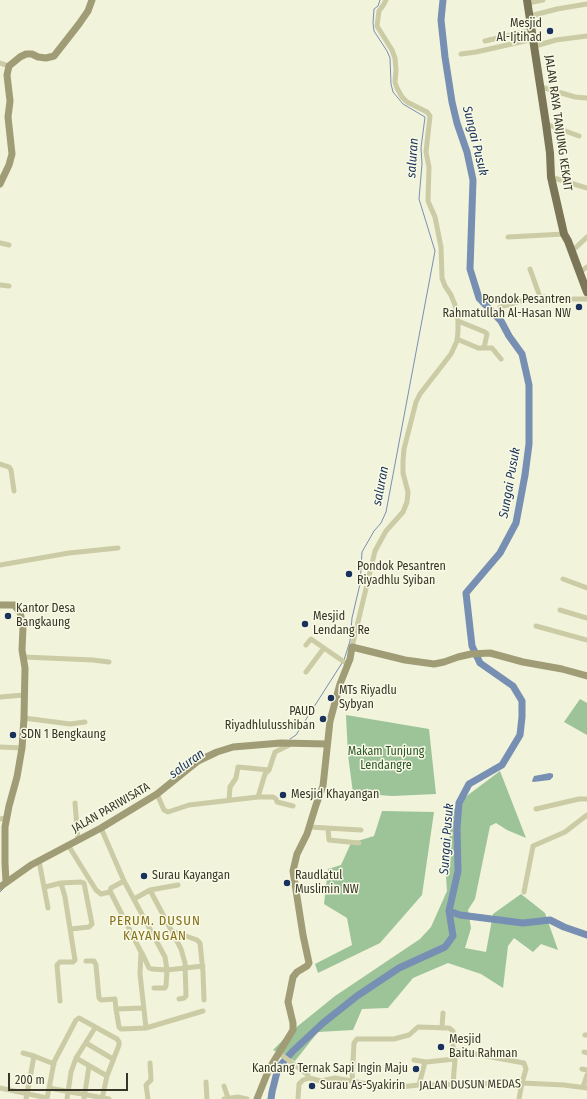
<!DOCTYPE html>
<html>
<head>
<meta charset="utf-8">
<style>
	body { margin:0 }
	#map { position:relative; width:587px; height:1099px; overflow:hidden; background:#f1f3da; font-family:"Fira Sans Condensed",sans-serif }
	canvas { display:block }
	.scale { position:absolute; left:8px; top:1073px; width:120px; height:18px; box-sizing:border-box; border:2px solid #373527; border-top:0; padding-left:5px; font-size:12px; line-height:14px; white-space:nowrap; color:#373527; -webkit-text-stroke:3px #f8fae6; paint-order:stroke }
</style>
</head>
<body>
<div id="map">
<canvas width="587" height="1099"></canvas>
<div class="scale">200 m</div>
</div>
<script>
const ctx = document.querySelector('canvas').getContext('2d');
ctx.lineJoin = 'round';
function paint(path, color) { ctx.fillStyle = color; ctx.fill(path, 'evenodd'); }
const poly = rows => new Path2D(rows.map(r => 'M' + r).join(''));
function stroke(path, color, width, dash) { ctx.strokeStyle = color; ctx.lineWidth = width; ctx.lineCap = dash ? 'butt' : 'round'; ctx.setLineDash(dash || []); ctx.stroke(path); }
function label(font, color, halo, rows, align = 'center') {
  ctx.font = font + ' "Fira Sans Condensed",sans-serif'; ctx.lineWidth = 3; ctx.setLineDash([]); ctx.textBaseline = 'middle'; ctx.strokeStyle = halo; ctx.fillStyle = color; for (const [text, x, y, turn = 0] of rows) {
    ctx.save(); ctx.translate(x, y); ctx.rotate((+turn || 0) * Math.PI / 180); ctx.textAlign = isNaN(turn) ? turn : align; if (halo) ctx.strokeText(text, 0, 0); ctx.fillText(text, 0, 0); ctx.restore();
  }
}
paint(poly([
	[580,699,587,703,587,735,564,722],
	[346,715,429,729,436,794,392,796,353,793,348,755],
	[500,771,526,838,507,830,496,823,490,826,475,899,468,910,471,928,465,948,486,952,493,914,521,894,545,913,558,950,541,944,533,952,514,938,508,946,503,988,481,974,448,963,413,978,388,1008,362,1009,353,1030,318,1032,295,1061,273,1050,293,1030,335,996,420,939,431,927,447,891,446,876,452,811,468,795],
	[382,811,434,812,422,895,380,943,318,973,315,964,352,945,347,918,324,904,328,869,341,865,351,843,374,836]
]), '#9dc399');
paint(poly([
	[550,773,553,774,553,777,550,780,533,782,532,781,534,776]
]), '#778fb2');
stroke(poly([
	[344,660,350,641,352,618,360,584,362,552,374,531,381,523,386,512,435,251,419,199,422,164,421,148,425,117,403,104,393,92,391,84,390,58,387,51,374,31,373,23,374,9,378,6,380,0],
	[290,739,296,735,342,663],
	[0,892,4,888]
]), '#778fb2', 1);
stroke(poly([
	[449,911,460,915,523,923,550,920,564,927,587,935],
	[271,1099,272,1092,278,1068,293,1051,323,1023,357,996,399,968,445,947,453,936,449,911,458,871,457,828,459,803,469,784,502,765,520,735,522,717,522,701,513,686,480,663,472,646,466,593,500,553,516,523,525,475,529,444,529,385,522,354,509,336,501,321,479,298,470,269,473,180,467,152,457,123,452,102,445,57,441,20,443,0]
]), '#778fb2', 7);
stroke(poly([
	[528,3,543,0],
	[530,16,557,9,587,4],
	[485,41,532,30],
	[535,46,556,40,587,36],
	[461,54,476,52,534,39],
	[0,63,9,66],
	[541,87,575,97,587,98],
	[546,124,579,136],
	[551,177,587,188],
	[508,237,564,234],
	[0,243,9,245],
	[571,252,587,237],
	[530,269,540,297],
	[580,272,587,267],
	[0,285,9,286],
	[500,307,528,299,544,297,566,299,587,299],
	[458,321,485,332,487,334,484,348],
	[457,339,478,348,492,348,501,359],
	[0,464,9,467,11,470,14,491],
	[0,565,69,553,118,548],
	[563,579,587,588],
	[560,610,587,618],
	[536,626,587,640],
	[306,645,311,639,347,664],
	[352,647,375,551,386,531,403,512,407,502,408,492,403,473,403,461,404,449,416,402,420,394,451,354,457,341,458,331,458,321,455,305,451,295,445,286,442,278,441,247,435,217,428,201,429,167,426,152,430,116,427,112,407,102,402,97,397,88,395,82,396,70,395,58,392,50,377,26,379,11,384,4,386,0],
	[24,657,93,660,109,662],
	[306,672,324,648],
	[0,697,24,695],
	[24,718,70,724,85,722],
	[0,747,22,748],
	[157,794,164,810,168,812,189,805,258,797,273,797,276,799,277,802,293,806],
	[258,797,265,774,269,770,275,752,291,744],
	[229,800,230,787,236,778,238,767,269,770],
	[75,803,78,840],
	[536,809,579,799,587,799],
	[0,819,6,818],
	[309,827,361,830],
	[101,828,124,881,165,957,167,970,166,986,165,988,154,988],
	[328,828,329,840,359,843],
	[68,845,96,890,101,894,110,892],
	[39,861,48,908],
	[124,881,111,888,110,891,141,952,140,974,146,1028,121,1029,119,1027,116,1009,143,1008],
	[45,887,61,883,81,882,84,883,92,924,89,927,71,929],
	[150,890,178,885],
	[524,892,533,846,565,832,587,815],
	[134,899,150,890,181,949,185,963,186,996,184,998,179,999],
	[172,931,197,940,200,943,203,972,204,1000],
	[142,953,149,968,152,969,167,970,203,966],
	[86,961,94,961,96,965,99,998,101,1000,115,999,116,1009],
	[60,1001,57,965,60,962,73,962,75,960,65,897,61,883],
	[146,1028,203,1011],
	[442,1028,443,1013],
	[585,1035,587,1035],
	[86,1043,113,1059],
	[453,1050,524,1063,526,1069,522,1083,519,1099],
	[584,1052,587,1053],
	[23,1053,34,1056,54,1064],
	[279,1053,308,1075,308,1078],
	[76,1058,107,1076],
	[414,1060,426,1062,455,1059],
	[582,1069,587,1070],
	[352,1080,354,1043,357,1039,394,1039,409,1035,418,1027,449,1028,453,1031,453,1050,455,1059,453,1084],
	[206,1082,207,1099],
	[419,1085,425,1062],
	[224,1086,228,1098],
	[583,1087,587,1075],
	[0,1088,47,1098],
	[49,1088,109,1099],
	[26,1099,34,1056],
	[47,1099,54,1062,76,1020,79,1018,117,1039,119,1042,119,1045,107,1076,102,1099],
	[67,1099,71,1072,76,1058,95,1028],
	[84,1099,89,1066],
	[148,1099,146,1085,151,1080,150,1063],
	[224,1099,238,1097,247,1099],
	[298,1099,299,1084,303,1080,309,1078,321,1081,335,1078,390,1088,419,1085,522,1083,564,1085,587,1088]
]), '#cbcca5', 5);
stroke(poly([
	[0,184,9,165,12,154,8,117,10,101,7,75,9,66,20,57,26,54,32,54,38,57,46,58,54,56,79,24,88,11,92,0],
	[0,605,14,605,20,612,23,627,22,650,25,668,24,718,22,748,17,777,9,806,5,827,5,863,6,882],
	[0,887,31,865,101,828,157,794,198,761,217,752,233,747,281,743,327,744],
	[257,1099,269,1069,293,1030,293,1023,288,1002,293,977,297,972,307,966,309,963,303,935,293,871,297,854,307,834,316,805,323,786,330,721,340,684,350,659,352,647,405,660,434,664,444,662,458,657,471,654,490,653,523,662,562,669,587,676]
]), '#a09c76', 7);
stroke(poly([
	[527,0,546,124,550,153,551,177,564,234,568,241,587,292]
]), '#7a7657', 8);
for (const [x, y, r, color] of [
	[550,31,4,"#1a325b"],
	[579,307,4,"#1a325b"],
	[349,574,4,"#1a325b"],
	[8,616,4,"#1a325b"],
	[305,624,4,"#1a325b"],
	[331,698,4,"#1a325b"],
	[323,719,4,"#1a325b"],
	[13,735,4,"#1a325b"],
	[283,795,4,"#1a325b"],
	[144,876,4,"#1a325b"],
	[287,883,4,"#1a325b"],
	[441,1047,4,"#1a325b"],
	[416,1069,4,"#1a325b"],
	[312,1086,4,"#1a325b"]
]) { const dot = new Path2D(); dot.arc(x, y, r, 0, 2 * Math.PI); ctx.fillStyle = color; ctx.fill(dot); stroke(dot, '#f8fae6', 1.5); }
label('12px', '#373527', '#f8fae6', [
	["Mesjid",542,24,"right"],
	["Al-Ijtihad",542,38,"right"],
	["Pondok Pesantren",571,300,"right"],
	["Rahmatullah Al-Hasan NW",571,314,"right"],
	["Pondok Pesantren",357,567],
	["Riyadhlu Syiban",357,581],
	["Kantor Desa",16,609],
	["Bangkaung",16,623],
	["Mesjid",313,617],
	["Lendang Re",313,631],
	["MTs Riyadlu",339,691],
	["Sybyan",339,705],
	["PAUD",315,712,"right"],
	["Riyadhlulusshiban",315,726,"right"],
	["SDN 1 Bengkaung",21,735],
	["Mesjid Khayangan",291,795],
	["Surau Kayangan",152,876],
	["Raudlatul",295,876],
	["Muslimin NW",295,890],
	["Mesjid",449,1040],
	["Baitu Rahman",449,1054],
	["Kandang Ternak Sapi Ingin Maju",408,1069,"right"],
	["Surau As-Syakirin",320,1086]
], 'left');
label('12px', '#373527', '#f8fae6', [
	["JALAN RAYA TANJUNG KEKAIT",558,123,82],
	["JALAN PARIWISATA",111,808,-30],
	["JALAN DUSUN MEDAS",470,1085,-1]
]);
label('12px', '#2c5729', '#f8fae6', [
	["Makam Tunjung",386,752],
	["Lendangre",386,766]
]);
label('italic 13px', '#1a325b', '#f8fae6', [
	["Sungai Pusuk",475,141,76],
	["saluran",413,158,-86],
	["Sungai Pusuk",510,483,-80],
	["saluran",381,486,-79],
	["saluran",187,764,-36],
	["Sungai Pusuk",447,839,-86]
]);
ctx.letterSpacing = '1px';
label('13px', '#856f1a', '#f8fae6', [
	["PERUM. DUSUN",155,921],
	["KAYANGAN",155,936]
]);
ctx.letterSpacing = '0px';
</script>
</body>
</html>
